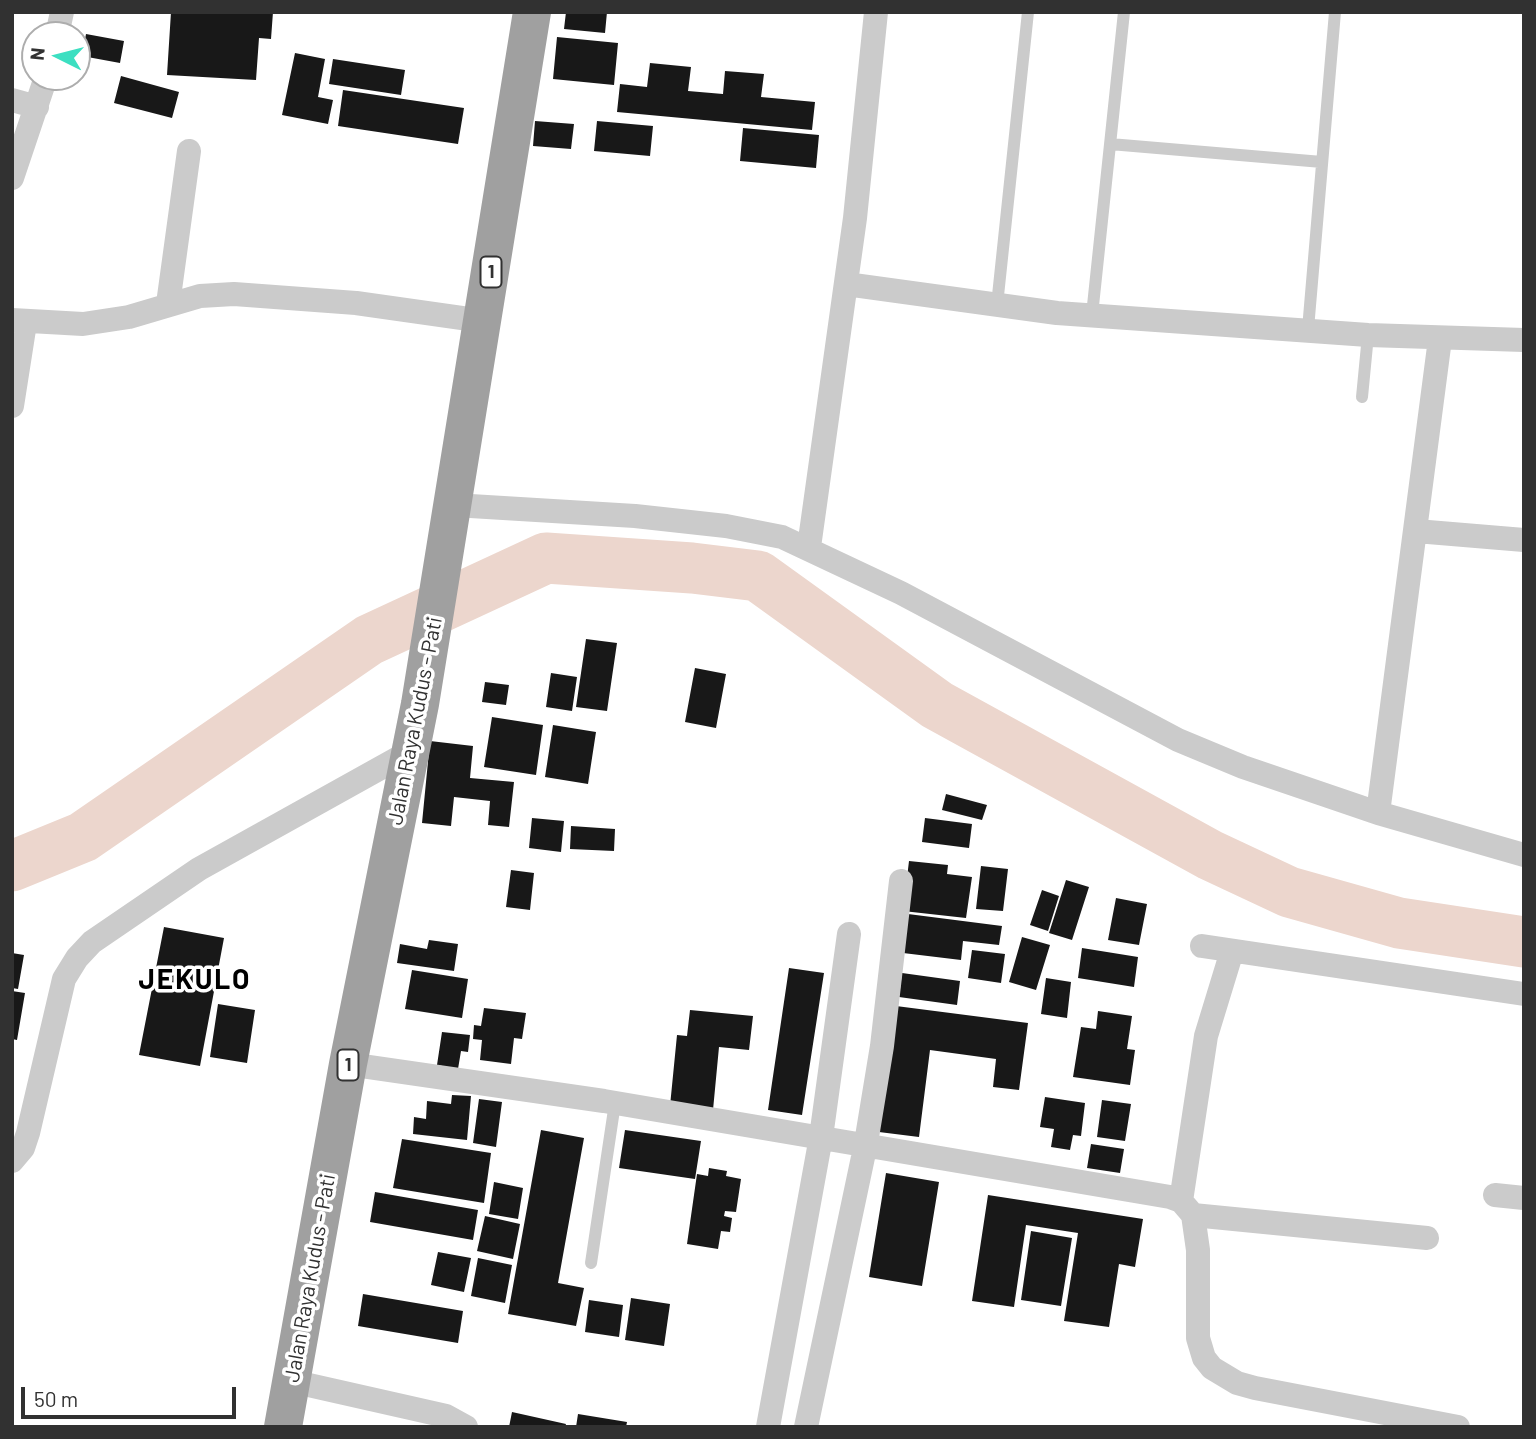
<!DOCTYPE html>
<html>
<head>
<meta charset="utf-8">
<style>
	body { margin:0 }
	#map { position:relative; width:1536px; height:1439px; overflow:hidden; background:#fff; font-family:Barlow,sans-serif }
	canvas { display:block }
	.frame { position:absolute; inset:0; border:14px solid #313131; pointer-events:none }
	.north { position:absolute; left:21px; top:21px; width:70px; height:70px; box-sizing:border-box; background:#fff; border:2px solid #adadad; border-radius:50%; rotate:276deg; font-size:19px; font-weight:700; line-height:28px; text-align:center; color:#313131 }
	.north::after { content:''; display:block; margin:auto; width:24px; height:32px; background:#3cdfc1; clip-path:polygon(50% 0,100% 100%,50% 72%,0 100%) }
	.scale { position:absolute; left:21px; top:1387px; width:215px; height:32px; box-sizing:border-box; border:4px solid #313131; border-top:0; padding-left:9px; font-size:21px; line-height:24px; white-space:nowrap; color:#313131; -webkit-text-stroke:5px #fff; paint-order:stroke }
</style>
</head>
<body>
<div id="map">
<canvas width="1536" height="1439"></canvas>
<div class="frame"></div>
<div class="north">N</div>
<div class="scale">50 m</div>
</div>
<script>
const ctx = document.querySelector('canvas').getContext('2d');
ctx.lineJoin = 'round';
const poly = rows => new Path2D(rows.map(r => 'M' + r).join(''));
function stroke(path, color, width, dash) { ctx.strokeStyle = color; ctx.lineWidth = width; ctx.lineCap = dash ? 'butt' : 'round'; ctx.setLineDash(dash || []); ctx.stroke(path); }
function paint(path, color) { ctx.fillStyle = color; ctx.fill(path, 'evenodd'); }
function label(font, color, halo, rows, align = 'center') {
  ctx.font = font + ' Barlow,sans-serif'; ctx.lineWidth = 7; ctx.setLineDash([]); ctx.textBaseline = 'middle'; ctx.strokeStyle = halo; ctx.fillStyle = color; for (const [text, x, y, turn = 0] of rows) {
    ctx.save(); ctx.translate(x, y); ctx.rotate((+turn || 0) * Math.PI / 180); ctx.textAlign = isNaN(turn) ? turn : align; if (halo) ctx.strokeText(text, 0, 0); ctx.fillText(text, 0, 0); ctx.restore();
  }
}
stroke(poly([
	[12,866,83,837,369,640,546,558,692,568,758,576,937,705,1210,855,1289,892,1399,923,1524,942]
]), '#ecd6cd', 51);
paint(poly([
	[171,12,273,12,271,39,259,38,256,80,167,75],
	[566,12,607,12,605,33,564,29],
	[86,34,124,41,120,63,82,56],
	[557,37,618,43,614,85,553,79],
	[295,53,325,59,318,97,333,100,328,124,282,115],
	[333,59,405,70,401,95,329,84],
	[650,63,691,67,688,91,723,94,725,71,764,74,761,97,815,102,812,130,617,112,620,84,647,87],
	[121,76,179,92,172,118,114,103],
	[343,90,464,108,458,144,338,126],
	[535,121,574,124,571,149,533,146],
	[597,121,653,126,650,156,594,151],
	[743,128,819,135,816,168,740,161],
	[586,639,617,643,607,711,576,707],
	[695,668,726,674,716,728,685,722],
	[551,673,577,677,572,711,546,707],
	[485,682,509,685,506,705,482,702],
	[492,717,543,725,536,775,484,767],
	[553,725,596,732,588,784,545,777],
	[430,741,473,746,470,778,514,782,509,827,488,825,490,801,454,797,451,826,422,823],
	[946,794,987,805,982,820,942,810],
	[532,818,564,821,561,852,529,848],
	[925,818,972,824,969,848,922,842],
	[571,826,615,829,614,851,570,849],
	[909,861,948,865,947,874,972,877,966,918,903,911],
	[981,866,1008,869,1003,911,976,909],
	[511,870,534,873,530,910,506,907],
	[1066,880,1089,887,1072,940,1049,933],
	[1042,890,1059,896,1048,931,1030,925],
	[1116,898,1147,904,1139,945,1108,940],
	[908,914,1002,926,999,945,963,941,961,960,903,953],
	[164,927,224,938,200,1066,139,1055],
	[1022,937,1050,945,1036,990,1009,982],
	[429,940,458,944,454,971,397,963,400,944,427,949],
	[1082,948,1138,957,1134,987,1078,978],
	[972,950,1005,954,1001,983,968,978],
	[12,953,24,955,18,989,12,988],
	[789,968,824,973,802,1115,768,1110],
	[412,970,468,979,462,1018,405,1009],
	[902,973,960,981,957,1005,899,997],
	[1046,978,1071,982,1067,1018,1041,1014],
	[12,991,25,993,17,1040,12,1039],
	[218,1004,255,1010,247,1063,210,1057],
	[896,1006,1028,1023,1019,1090,993,1087,996,1059,930,1050,919,1137,879,1132],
	[484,1008,526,1013,522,1039,514,1038,511,1064,480,1060,482,1040,473,1039,474,1025,481,1026],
	[690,1010,753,1016,749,1050,719,1047,713,1110,670,1106,677,1035,687,1036],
	[1098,1011,1132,1016,1127,1049,1135,1050,1130,1085,1073,1077,1081,1027,1096,1029],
	[442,1032,470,1035,468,1052,461,1051,458,1069,437,1065],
	[452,1095,471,1096,467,1140,413,1134,414,1117,426,1119,427,1101,451,1104],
	[1045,1097,1085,1103,1081,1136,1073,1135,1070,1150,1051,1147,1054,1129,1040,1127],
	[479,1099,502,1102,496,1147,473,1143],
	[1102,1100,1131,1104,1125,1141,1097,1137],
	[541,1130,584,1138,558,1283,584,1288,576,1326,508,1314],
	[625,1130,701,1141,695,1179,619,1168],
	[402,1139,491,1153,484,1203,393,1188],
	[1091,1144,1124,1149,1120,1173,1087,1168],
	[709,1168,727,1171,726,1176,741,1179,736,1212,725,1211,724,1216,732,1218,730,1232,721,1231,718,1249,687,1244,697,1174,708,1176],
	[886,1173,939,1182,922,1286,869,1277],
	[494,1182,523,1188,518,1219,489,1214],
	[375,1192,478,1210,473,1240,370,1222],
	[988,1195,1143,1219,1135,1267,1119,1264,1109,1327,1064,1321,1078,1233,1026,1225,1014,1307,972,1301],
	[485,1216,520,1224,513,1259,477,1251],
	[1031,1231,1072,1238,1061,1306,1021,1300],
	[438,1252,471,1258,464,1292,431,1285],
	[478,1258,512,1265,505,1303,471,1296],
	[363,1294,463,1311,458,1343,358,1326],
	[631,1298,670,1304,664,1346,625,1340],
	[589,1300,623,1305,619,1337,585,1332],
	[512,1412,566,1424,565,1427,509,1427],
	[578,1414,627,1422,626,1427,576,1427]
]), '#181818');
stroke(poly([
	[1110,144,1322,162],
	[997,305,1028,12],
	[1092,315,1124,12],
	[1308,329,1335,12],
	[1362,397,1368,335],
	[591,1263,615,1103]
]), '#cbcbcb', 12);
stroke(poly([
	[57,35,62,12],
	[12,100,37,107],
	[12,178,46,77],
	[846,284,1057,313,1368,335,1524,340],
	[168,304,189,151],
	[12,320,83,324,129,317,200,296,234,294,356,303,483,321],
	[12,406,25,323],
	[454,505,635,516,726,526,782,537,901,593,1178,740,1243,767,1378,813,1524,855],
	[1416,531,1524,540],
	[809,547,855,218,876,12],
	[1378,813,1440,339],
	[1202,946,1524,994],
	[348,1064,604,1101,1170,1197,1181,1201,1193,1215,1198,1250,1198,1338,1204,1358,1212,1368,1237,1383,1255,1388,1458,1427],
	[12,1161,23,1148,28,1133,64,979,77,958,92,942,199,869,411,751],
	[1495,1195,1524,1198],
	[1181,1201,1206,1036,1232,951],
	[1193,1215,1427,1238],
	[291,1381,446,1416,466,1427],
	[768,1427,821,1137,849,934],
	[806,1427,866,1143,882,1046,901,881]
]), '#cbcbcb', 24);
stroke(poly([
	[283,1427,348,1064,420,704,532,12]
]), '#a0a0a0', 38);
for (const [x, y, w] of [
	[491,272,21],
	[348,1065,21]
]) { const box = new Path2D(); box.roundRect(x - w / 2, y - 15.5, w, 31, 5); ctx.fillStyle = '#fff'; ctx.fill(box); stroke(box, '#313131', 2); }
label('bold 19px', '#313131', null, [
	["1",491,272],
	["1",348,1065]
]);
label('21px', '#313131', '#fff', [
	["Jalan Raya Kudus - Pati",415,721,-79],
	["Jalan Raya Kudus - Pati",310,1278,-80]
]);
ctx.letterSpacing = '2px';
label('bold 28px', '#000', '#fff', [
	["JEKULO",195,980]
]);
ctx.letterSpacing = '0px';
</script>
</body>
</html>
